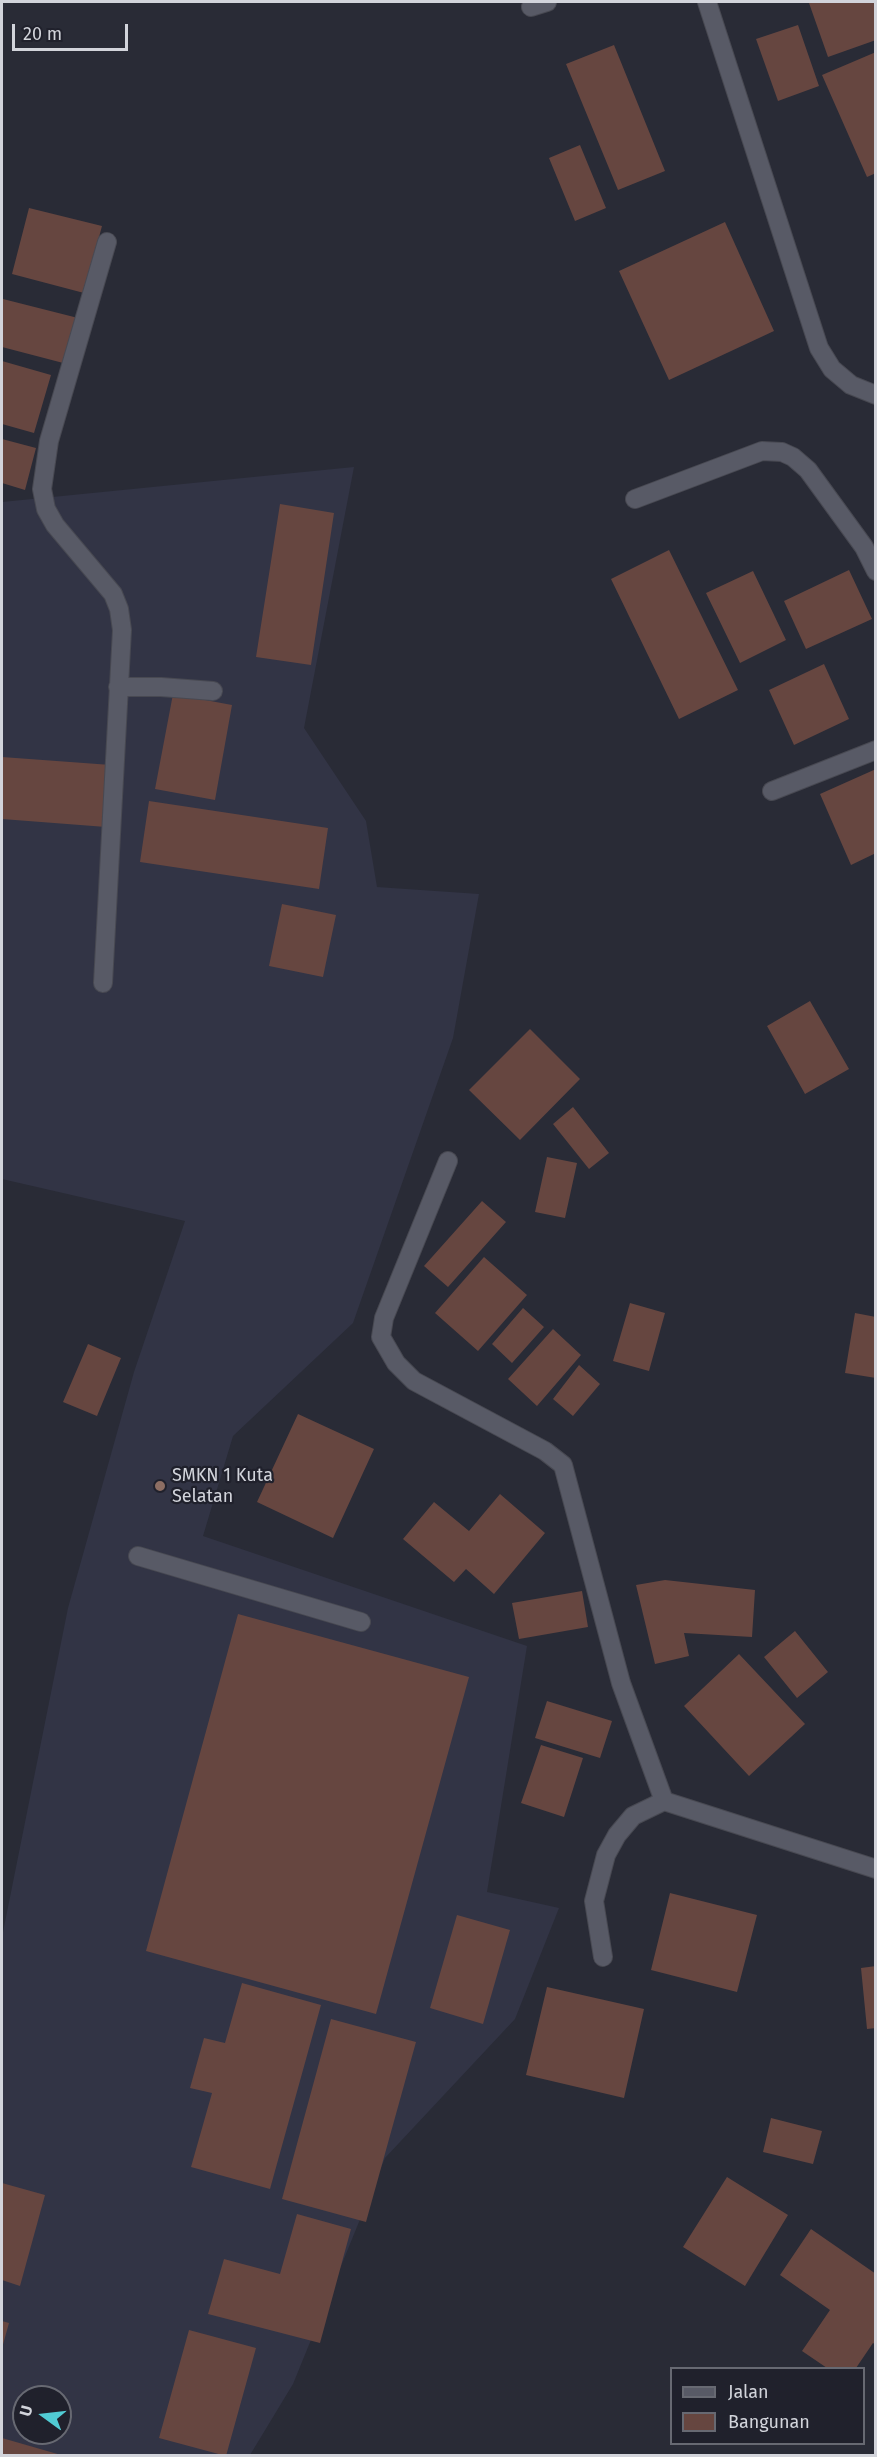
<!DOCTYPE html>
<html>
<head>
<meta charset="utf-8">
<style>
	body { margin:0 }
	#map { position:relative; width:877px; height:2457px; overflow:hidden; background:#292b36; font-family:"Fira Sans",sans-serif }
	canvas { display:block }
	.frame { position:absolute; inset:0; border:3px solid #d2d4db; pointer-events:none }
	.legend { position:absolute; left:670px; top:2367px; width:195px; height:78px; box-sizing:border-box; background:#20212c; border:2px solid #676972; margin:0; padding:8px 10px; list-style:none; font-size:18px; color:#d2d4db }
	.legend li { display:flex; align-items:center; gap:12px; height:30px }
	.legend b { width:30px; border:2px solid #676972 }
	.north { position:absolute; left:12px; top:2385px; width:60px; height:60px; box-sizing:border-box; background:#20212c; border:2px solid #676972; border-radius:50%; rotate:285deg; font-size:16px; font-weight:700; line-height:24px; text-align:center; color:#d2d4db }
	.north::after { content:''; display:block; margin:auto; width:21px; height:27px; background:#51ccd4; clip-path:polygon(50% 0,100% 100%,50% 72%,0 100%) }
	.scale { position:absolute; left:12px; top:24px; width:116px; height:27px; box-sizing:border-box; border:3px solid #d2d4db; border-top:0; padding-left:8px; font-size:18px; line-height:21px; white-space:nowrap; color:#d2d4db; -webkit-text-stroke:4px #20212c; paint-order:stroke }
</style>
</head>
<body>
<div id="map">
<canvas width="877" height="2457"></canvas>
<div class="frame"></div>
<ul class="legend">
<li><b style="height:8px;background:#585a66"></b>Jalan</li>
<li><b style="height:16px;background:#664640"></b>Bangunan</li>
</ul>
<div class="north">U</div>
<div class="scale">20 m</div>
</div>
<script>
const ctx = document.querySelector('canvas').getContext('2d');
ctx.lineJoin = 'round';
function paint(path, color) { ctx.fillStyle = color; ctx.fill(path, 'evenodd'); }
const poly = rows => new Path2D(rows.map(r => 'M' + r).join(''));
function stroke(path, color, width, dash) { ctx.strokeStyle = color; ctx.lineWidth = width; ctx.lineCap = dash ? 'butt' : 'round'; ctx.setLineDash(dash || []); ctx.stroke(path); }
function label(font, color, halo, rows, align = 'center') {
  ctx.font = font + ' "Fira Sans",sans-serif'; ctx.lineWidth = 4.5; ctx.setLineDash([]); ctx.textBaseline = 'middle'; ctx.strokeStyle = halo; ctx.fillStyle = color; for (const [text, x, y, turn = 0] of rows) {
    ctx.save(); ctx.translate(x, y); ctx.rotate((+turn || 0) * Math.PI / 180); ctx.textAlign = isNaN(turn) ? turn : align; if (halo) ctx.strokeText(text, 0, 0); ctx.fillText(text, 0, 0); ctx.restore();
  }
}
paint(poly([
	[354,467,304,728,366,821,377,887,479,894,453,1038,353,1323,233,1436,203,1536,527,1646,487,1892,559,1908,515,2019,385,2158,293,2384,250,2455,2,2455,2,1937,68,1608,134,1372,185,1221,2,1179,2,502],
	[24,2397,60,2397,60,2433,24,2433]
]), '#323445');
paint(poly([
	[811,2,876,2,876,40,828,57,809,3],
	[798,25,819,86,778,101,756,39],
	[614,45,665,171,618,190,566,64],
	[876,52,876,173,867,177,822,75],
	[580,145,606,208,575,221,549,158],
	[29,208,102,226,84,293,12,274],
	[725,222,774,331,669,380,619,271],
	[3,299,78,318,67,364,2,347],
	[2,361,51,375,34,433,2,424],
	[2,439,36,448,25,490,2,483],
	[280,504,334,513,311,665,256,657],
	[669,550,738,690,679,719,611,579],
	[849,570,872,619,806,649,784,601],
	[753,571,786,640,740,663,706,593],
	[824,664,849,719,794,745,769,690],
	[173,694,232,705,215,800,155,789],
	[2,757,111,765,106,827,2,819],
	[876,769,876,853,851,865,820,794],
	[149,801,328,828,319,889,140,862],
	[282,904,336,915,323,977,269,966],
	[810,1001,849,1069,805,1094,767,1026],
	[530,1029,580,1079,520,1140,469,1090],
	[573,1107,609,1153,589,1169,553,1124],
	[547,1157,577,1163,565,1218,535,1212],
	[482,1201,506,1222,448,1287,424,1266],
	[484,1257,527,1295,478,1351,435,1313],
	[630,1303,665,1313,649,1371,613,1361],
	[523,1308,544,1327,512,1363,492,1344],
	[855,1313,876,1317,876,1378,845,1373],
	[553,1329,581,1355,537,1406,508,1379],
	[88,1344,121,1358,97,1416,63,1402],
	[579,1365,600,1384,573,1416,553,1399],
	[298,1414,374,1449,333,1538,257,1502],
	[500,1494,545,1533,494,1594,466,1569,454,1582,403,1539,434,1502,469,1531],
	[665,1580,755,1590,752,1637,684,1633,689,1656,655,1664,636,1585],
	[582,1591,588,1627,519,1639,512,1603],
	[238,1614,469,1677,376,2014,146,1951],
	[795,1631,828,1672,797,1698,764,1657],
	[739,1654,805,1724,749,1776,684,1706],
	[547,1701,612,1721,600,1758,535,1738],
	[541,1745,583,1758,564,1817,521,1803],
	[670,1893,757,1915,737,1992,651,1970],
	[457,1915,510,1930,483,2024,430,2008],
	[876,1966,876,2028,867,2029,861,1968],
	[242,1983,321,2005,270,2189,191,2167,212,2093,190,2088,204,2038,225,2043],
	[547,1987,644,2009,624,2098,526,2075],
	[331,2019,416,2042,366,2222,282,2199],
	[771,2118,822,2131,813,2164,763,2152],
	[727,2177,788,2215,745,2286,683,2247],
	[2,2183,45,2195,20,2286,2,2280],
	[297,2214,351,2229,320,2343,208,2314,224,2259,280,2274],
	[811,2229,876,2274,876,2345,873,2343,856,2368,827,2368,802,2351,830,2310,780,2275],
	[2,2321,9,2323,2,2348],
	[189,2330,256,2348,226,2456,159,2438],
	[2,2438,61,2455,61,2456,2,2456]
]), '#664640');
const minor = poly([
	[707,2,819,348,832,369,851,385,876,395],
	[531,7,547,2],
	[635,499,762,451,782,452,793,457,808,470,864,547,876,571],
	[118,687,161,687,213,691],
	[772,791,876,750],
	[103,983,122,630,119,609,113,594,55,525,46,509,42,489,49,441,107,242],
	[448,1161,384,1318,381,1337,396,1363,414,1381,545,1451,563,1465,621,1683,664,1801,876,1869],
	[138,1556,361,1622],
	[603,1957,594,1901,606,1855,617,1835,633,1816,664,1801]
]);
stroke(minor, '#484952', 20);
stroke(minor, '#585a66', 18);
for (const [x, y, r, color] of [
	[160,1486,6,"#8d6e63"]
]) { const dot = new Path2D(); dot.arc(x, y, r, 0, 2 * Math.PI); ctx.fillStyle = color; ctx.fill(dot); stroke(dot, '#20212c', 2); }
label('18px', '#d2d4db', '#20212c', [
	["SMKN 1 Kuta",172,1476],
	["Selatan",172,1497]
], 'left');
</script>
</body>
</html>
